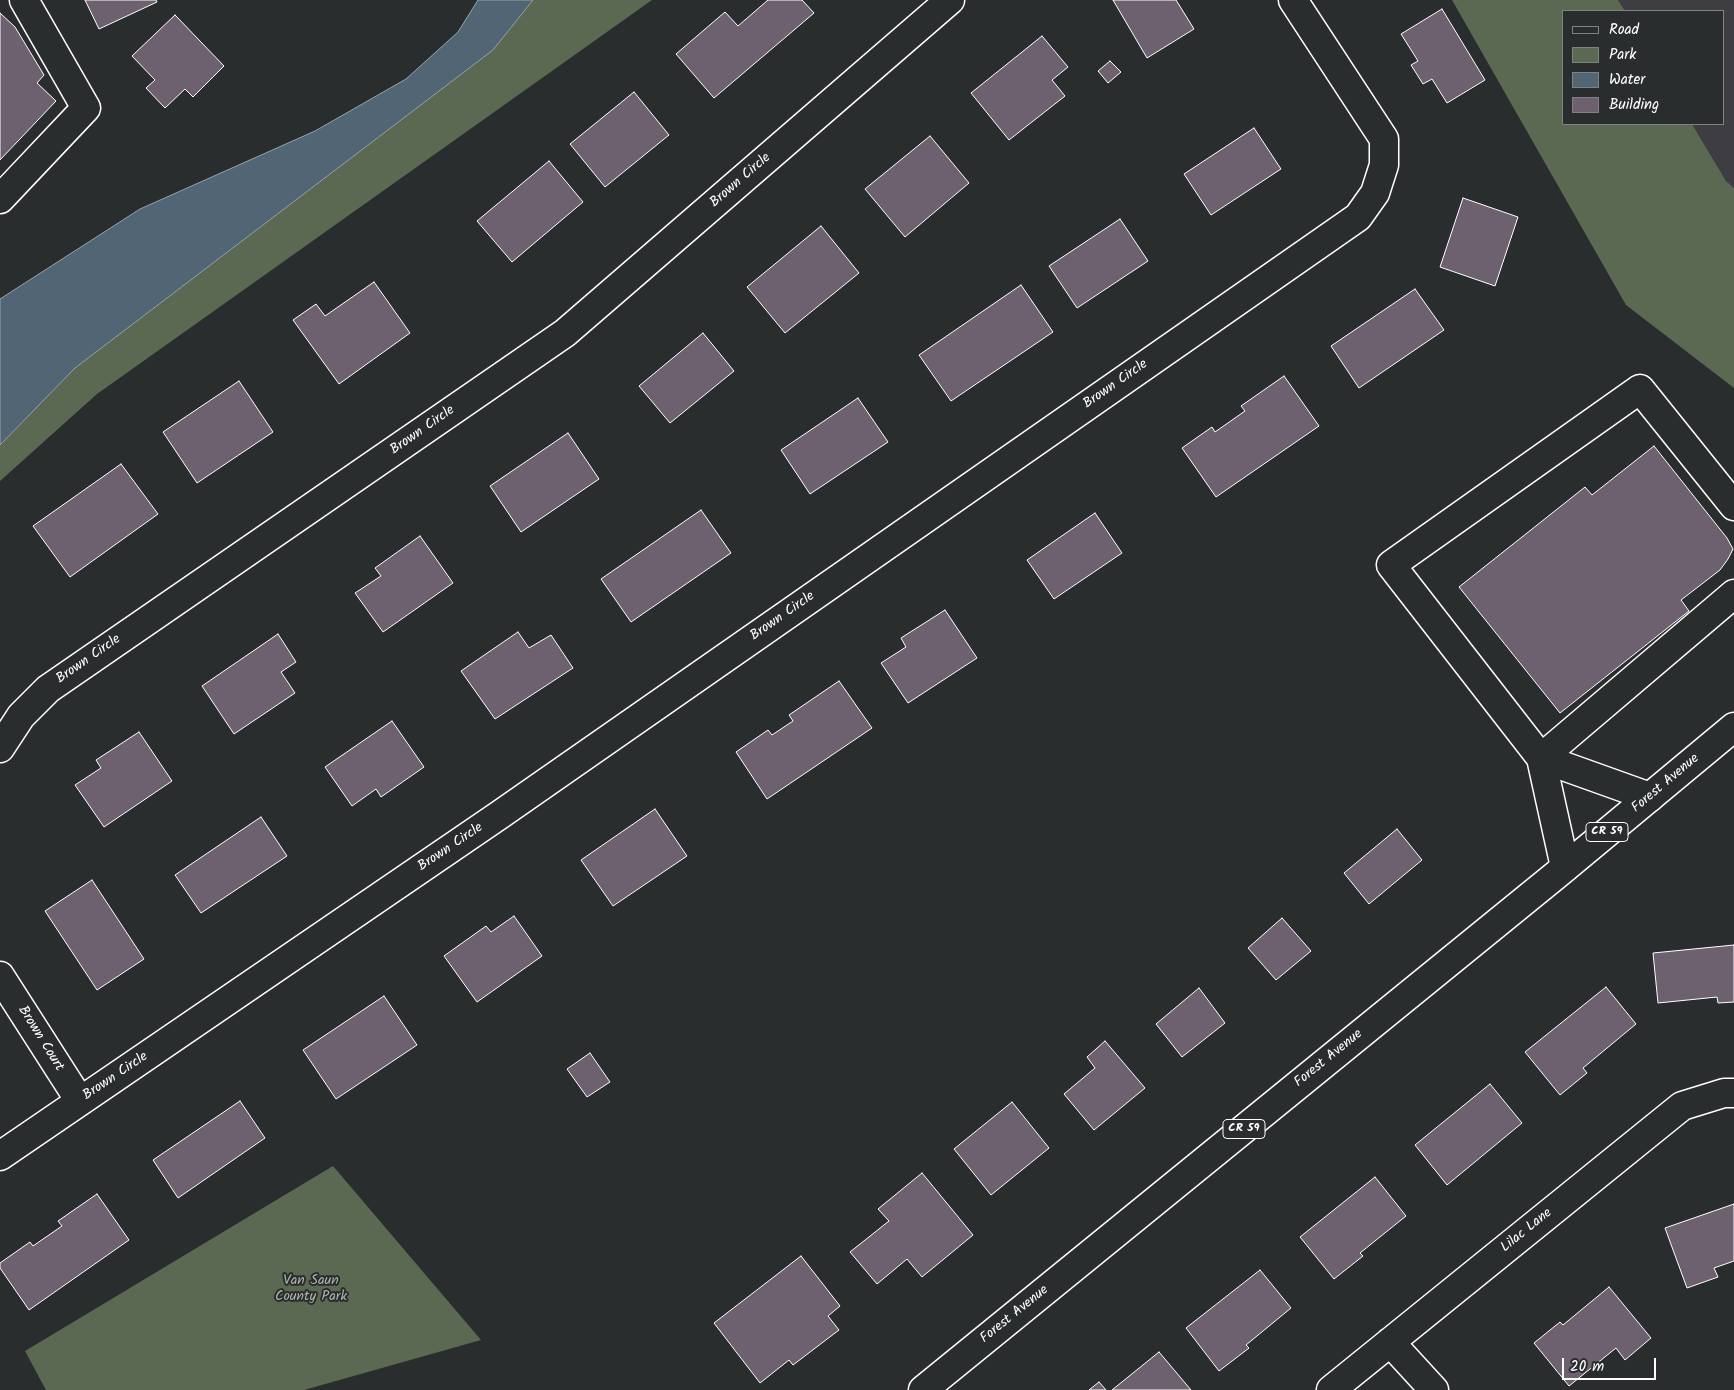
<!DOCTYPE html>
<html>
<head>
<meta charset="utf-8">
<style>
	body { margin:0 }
	#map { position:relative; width:1734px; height:1390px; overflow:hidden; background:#2a2d2e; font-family:Kalam,sans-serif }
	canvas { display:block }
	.legend { position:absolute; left:1562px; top:10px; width:162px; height:115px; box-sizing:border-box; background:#2a2d2e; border:1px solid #7f8182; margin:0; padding:6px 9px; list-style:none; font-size:15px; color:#fff }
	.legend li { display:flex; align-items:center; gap:10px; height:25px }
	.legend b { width:25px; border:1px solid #7f8182 }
	.scale { position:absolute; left:1562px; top:1358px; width:94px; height:22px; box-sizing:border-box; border:2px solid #fff; border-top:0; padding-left:6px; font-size:15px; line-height:18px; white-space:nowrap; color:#fff; -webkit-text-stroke:4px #2a2d2e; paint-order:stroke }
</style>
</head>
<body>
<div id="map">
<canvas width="1734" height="1390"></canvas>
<ul class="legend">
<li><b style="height:6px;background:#2a2d2e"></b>Road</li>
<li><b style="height:14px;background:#5b6952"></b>Park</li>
<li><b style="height:14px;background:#516574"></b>Water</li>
<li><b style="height:14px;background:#6e616f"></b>Building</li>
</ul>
<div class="scale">20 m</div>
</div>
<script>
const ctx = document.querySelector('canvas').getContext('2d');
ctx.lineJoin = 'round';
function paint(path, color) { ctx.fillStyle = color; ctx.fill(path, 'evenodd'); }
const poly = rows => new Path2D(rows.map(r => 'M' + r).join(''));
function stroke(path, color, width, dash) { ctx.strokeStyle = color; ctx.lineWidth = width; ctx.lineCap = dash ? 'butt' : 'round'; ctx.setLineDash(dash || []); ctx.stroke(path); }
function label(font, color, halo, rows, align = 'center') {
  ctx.font = font + ' Kalam,sans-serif'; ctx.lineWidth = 4; ctx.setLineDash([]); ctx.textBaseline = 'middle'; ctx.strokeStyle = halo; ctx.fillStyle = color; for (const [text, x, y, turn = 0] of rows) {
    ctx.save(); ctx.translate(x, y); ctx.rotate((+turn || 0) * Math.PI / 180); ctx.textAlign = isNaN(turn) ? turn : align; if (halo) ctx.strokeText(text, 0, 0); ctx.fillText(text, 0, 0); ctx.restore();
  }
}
paint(poly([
	[1618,0,1734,0,1734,188,1726,181,1692,124,1723,124,1723,11,1625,11]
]), '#3e3d42');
paint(poly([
	[533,0,652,0,97,394,0,481,0,445,75,368,493,50],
	[1452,0,1618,0,1625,11,1563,11,1563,124,1692,124,1726,181,1734,188,1734,388,1626,305],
	[333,1166,481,1340,304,1390,46,1390,25,1351]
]), '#5b6952');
const water = poly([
	[478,0,533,0,493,50,75,368,0,445,0,299,140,209,315,131,406,79,458,32,478,0]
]);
paint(water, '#516574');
stroke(water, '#97a3ac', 1);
const building = poly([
	[85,0,156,0,157,2,99,29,85,0],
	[768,0,802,0,814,13,714,98,676,54,725,12,738,26,768,0],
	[1113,0,1176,0,1194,29,1147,58,1113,0],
	[1442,9,1485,80,1447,103,1432,79,1423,84,1411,65,1418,61,1401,34,1442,9],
	[0,13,15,27,44,75,37,83,56,101,0,160,0,13],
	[175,15,224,66,193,97,185,89,165,108,146,88,155,80,132,56,175,15],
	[1042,36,1068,67,1052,80,1065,96,1009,140,971,93,1042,36],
	[1110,61,1121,72,1108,83,1098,71,1110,61],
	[634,92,669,135,605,187,570,144,634,92],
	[1254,128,1281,169,1211,215,1184,174,1254,128],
	[930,136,969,183,905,237,865,189,930,136],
	[549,161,583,202,512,262,477,221,549,161],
	[1463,198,1518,217,1495,286,1440,267,1463,198],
	[1120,219,1148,261,1077,308,1049,266,1120,219],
	[821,226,859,273,785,333,747,287,821,226],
	[374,282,410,333,339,384,293,320,316,304,325,316,374,282],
	[1021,285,1053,332,951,401,919,355,1021,285],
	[1415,289,1444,330,1359,388,1331,346,1415,289],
	[703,333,734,371,670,423,639,386,703,333],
	[1284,376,1319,426,1216,497,1182,448,1212,427,1215,432,1245,411,1241,406,1284,376],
	[239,381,273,432,197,483,163,432,239,381],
	[858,398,888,442,810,494,781,450,858,398],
	[568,433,599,479,521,532,490,486,568,433],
	[1654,446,1727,538,1733,549,1728,559,1720,570,1681,600,1689,611,1560,713,1459,587,1585,487,1592,495,1654,446],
	[121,464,158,514,70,577,33,526,121,464],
	[701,510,731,553,631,622,601,579,701,510],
	[1095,513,1122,553,1054,599,1027,560,1095,513],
	[420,536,453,583,383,632,355,593,381,576,375,568,420,536],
	[945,610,977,658,908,703,881,663,906,647,901,638,945,610],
	[518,632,529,648,551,635,573,668,495,719,461,671,518,632],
	[278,634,296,662,281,672,295,693,234,734,202,686,278,634],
	[839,681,872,728,767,799,736,752,768,730,772,735,793,721,789,715,839,681],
	[392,721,424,767,381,797,376,789,352,806,325,767,392,721],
	[139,732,172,781,104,827,75,785,101,768,96,760,139,732],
	[655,809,687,856,613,906,581,860,655,809],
	[261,817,287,856,201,913,175,875,261,817],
	[1397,829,1422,860,1369,904,1344,873,1397,829],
	[92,880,144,959,97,990,45,911,92,880],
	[514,916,542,956,477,1002,444,956,486,926,491,932,514,916],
	[1282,918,1311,951,1276,980,1248,948,1282,918],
	[1734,945,1734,1002,1718,1003,1717,997,1658,1003,1653,953,1734,945],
	[1606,987,1636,1024,1583,1068,1587,1073,1560,1095,1525,1052,1606,987],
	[1199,988,1225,1023,1182,1057,1156,1024,1199,988],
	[384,996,417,1045,336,1099,303,1050,384,996],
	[1105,1041,1145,1088,1094,1130,1064,1094,1095,1068,1087,1057,1105,1041],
	[590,1053,610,1082,587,1097,567,1069,590,1053],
	[1490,1084,1522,1123,1447,1185,1415,1145,1490,1084],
	[240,1101,265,1138,178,1198,153,1160,240,1101],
	[1012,1102,1049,1148,991,1195,954,1149,1012,1102],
	[922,1173,973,1235,922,1277,907,1259,877,1284,850,1252,889,1221,878,1209,922,1173],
	[1375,1177,1406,1216,1360,1253,1363,1256,1334,1279,1300,1237,1375,1177],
	[97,1194,129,1240,29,1310,0,1268,0,1263,30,1242,33,1246,62,1226,58,1221,97,1194],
	[1734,1204,1734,1261,1714,1268,1718,1277,1687,1288,1665,1228,1734,1204],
	[801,1256,840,1306,828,1316,839,1330,793,1365,789,1360,760,1383,714,1323,801,1256],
	[1260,1270,1291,1308,1246,1345,1249,1348,1219,1371,1186,1328,1260,1270],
	[1609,1287,1651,1338,1625,1360,1616,1348,1569,1386,1534,1343,1560,1322,1563,1325,1609,1287],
	[1159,1352,1191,1390,1112,1390,1159,1352],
	[1099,1382,1106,1390,1089,1390,1099,1382]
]);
paint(building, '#6e616f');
stroke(building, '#fff', 1);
const minor = poly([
	[0,199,86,108,24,0],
	[0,748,21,716,48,689,565,333,950,0],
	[1541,758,1734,594],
	[1541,758,1650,797],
	[1565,867,1541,758,1391,565,1640,389,1734,506],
	[0,976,80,1101],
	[0,1156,498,816,1358,217,1375,193,1384,165,1384,139,1293,0],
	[1390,1342,1434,1390],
	[1331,1390,1682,1106,1724,1093,1734,1093]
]);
const major = poly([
	[923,1390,1556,875,1734,727]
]);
stroke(minor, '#fff', 31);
stroke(major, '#fff', 31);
stroke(minor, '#2a2d2e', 28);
stroke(major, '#2a2d2e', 28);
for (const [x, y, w] of [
	[1607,832,42],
	[1244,1129,42]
]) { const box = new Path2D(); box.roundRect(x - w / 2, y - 9.5, w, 19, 4); ctx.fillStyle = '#2a2d2e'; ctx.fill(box); stroke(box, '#fff', 1); }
label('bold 12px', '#fff', null, [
	["CR 59",1607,832],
	["CR 59",1244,1129]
]);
label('14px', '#fff', '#2a2d2e', [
	["Brown Circle",741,181,-41],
	["Brown Circle",1116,385,-35],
	["Brown Circle",423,431,-35],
	["Brown Circle",783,617,-35],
	["Brown Circle",89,660,-35],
	["Forest Avenue",1666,784,-40],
	["Brown Circle",451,848,-34],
	["Brown Court",40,1039,58],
	["Forest Avenue",1329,1059,-39],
	["Brown Circle",116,1077,-34],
	["Lilac Lane",1527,1231,-39],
	["Forest Avenue",1015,1315,-39]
]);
label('14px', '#adb4a8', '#2a2d2e', [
	["Van Saun",311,1282],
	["County Park",311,1298]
]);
</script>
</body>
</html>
